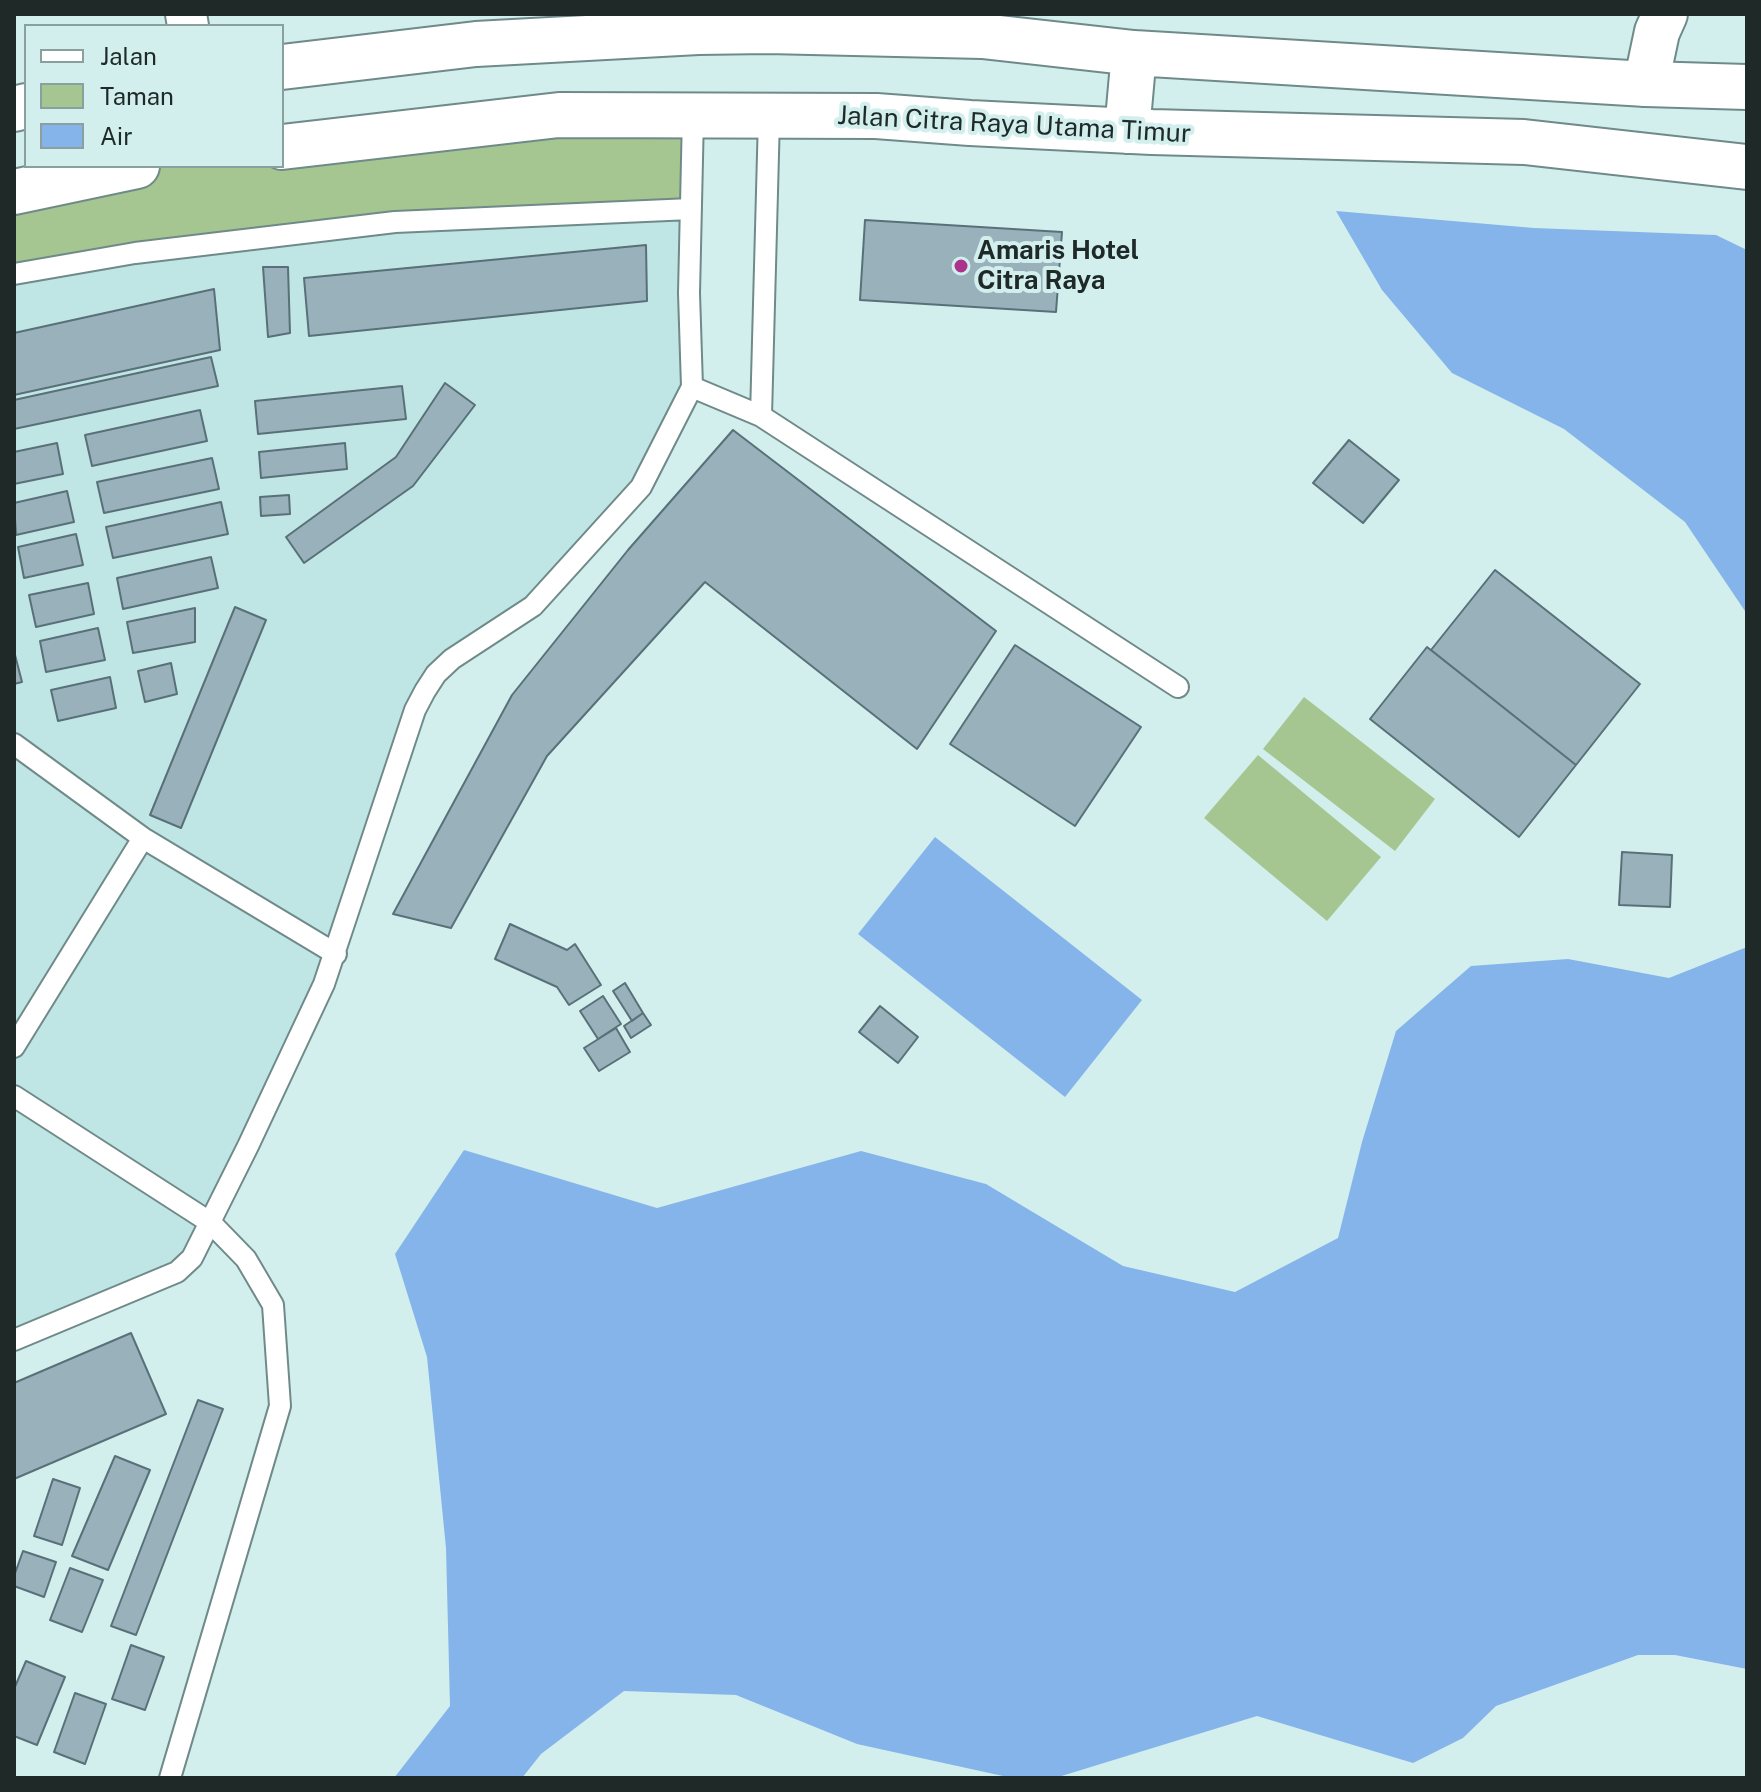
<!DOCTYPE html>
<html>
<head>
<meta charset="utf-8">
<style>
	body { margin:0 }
	#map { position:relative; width:1761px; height:1792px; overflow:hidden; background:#d2efee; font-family:"Public Sans",sans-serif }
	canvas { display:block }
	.frame { position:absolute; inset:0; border:16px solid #1e2928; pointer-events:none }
	.legend { position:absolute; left:24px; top:24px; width:260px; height:144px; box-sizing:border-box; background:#d2efee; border:2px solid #8aa09f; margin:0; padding:10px 14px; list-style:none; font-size:24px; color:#1e2928 }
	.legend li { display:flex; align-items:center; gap:16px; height:40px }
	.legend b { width:40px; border:2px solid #8aa09f }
</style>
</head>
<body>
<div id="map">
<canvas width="1761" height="1792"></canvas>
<div class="frame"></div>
<ul class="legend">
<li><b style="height:10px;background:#fff"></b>Jalan</li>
<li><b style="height:22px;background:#a6c691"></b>Taman</li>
<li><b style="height:22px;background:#85b4ea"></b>Air</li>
</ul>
</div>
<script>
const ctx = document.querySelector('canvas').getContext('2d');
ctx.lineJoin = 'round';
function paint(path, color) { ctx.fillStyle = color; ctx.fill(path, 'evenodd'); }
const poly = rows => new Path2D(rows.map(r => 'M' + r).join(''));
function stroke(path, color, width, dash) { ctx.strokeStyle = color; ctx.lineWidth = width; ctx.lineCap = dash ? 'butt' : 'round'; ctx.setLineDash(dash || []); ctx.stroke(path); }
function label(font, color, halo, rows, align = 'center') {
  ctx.font = font + ' "Public Sans",sans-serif'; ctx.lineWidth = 8; ctx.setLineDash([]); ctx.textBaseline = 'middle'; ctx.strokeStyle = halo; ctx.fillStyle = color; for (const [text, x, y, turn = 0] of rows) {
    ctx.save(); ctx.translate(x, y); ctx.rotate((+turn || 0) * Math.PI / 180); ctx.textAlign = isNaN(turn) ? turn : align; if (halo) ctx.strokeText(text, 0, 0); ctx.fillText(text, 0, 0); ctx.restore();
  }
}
paint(poly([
	[686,208,686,390,639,485,532,604,464,647,413,707,333,954,175,1270,14,1343,14,277,259,237]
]), '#bfe6e4');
paint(poly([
	[689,116,686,208,394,218,14,277,14,193,137,166,282,166],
	[1304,697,1435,799,1395,851,1263,749],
	[1258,755,1381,857,1327,921,1204,818]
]), '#a6c691');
paint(poly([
	[1336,211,1534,228,1716,235,1747,250,1747,614,1685,522,1564,429,1452,373,1382,290],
	[935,837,1142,1000,1065,1097,858,934],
	[1747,947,1747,1669,1675,1655,1638,1655,1496,1706,1463,1738,1413,1763,1257,1716,1055,1778,1012,1778,857,1744,736,1695,624,1691,541,1754,522,1778,394,1778,450,1706,446,1548,427,1357,395,1254,464,1150,657,1208,861,1151,986,1184,1123,1266,1235,1292,1338,1238,1362,1142,1396,1031,1471,966,1568,959,1669,978]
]), '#85b4ea');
const building = poly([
	[865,220,1062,232,1056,312,860,300,865,220],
	[646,245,647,301,309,336,304,278,646,245],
	[263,267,288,267,290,333,268,337,263,267],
	[214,289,220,350,14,395,14,333,214,289],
	[211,357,218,386,14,429,14,400,211,357],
	[445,383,475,405,413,486,304,563,286,537,396,457,445,383],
	[402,386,406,419,258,434,255,401,402,386],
	[200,410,207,441,92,466,85,435,200,410],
	[733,430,996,631,917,749,705,582,547,756,451,928,393,914,512,695,628,550,733,430],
	[1349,440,1399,480,1363,523,1313,483,1349,440],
	[57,443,63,474,14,484,14,452,57,443],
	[345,443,347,469,261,478,259,452,345,443],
	[212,458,219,489,104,513,97,482,212,458],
	[67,491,74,522,16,535,14,503,67,491],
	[289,495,290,514,261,516,260,497,289,495],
	[221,502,228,534,113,558,106,527,221,502],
	[76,534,83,565,24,578,18,547,76,534],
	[211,557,218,588,123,609,117,578,211,557],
	[1495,570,1640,684,1576,765,1431,650,1495,570],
	[88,583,94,614,36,627,29,595,88,583],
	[235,607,266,620,181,828,150,815,235,607],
	[195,608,195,642,133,653,127,622,195,608],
	[98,628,105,660,46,672,40,641,98,628],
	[1015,645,1141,727,1075,826,950,744,1015,645],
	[1427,647,1576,765,1519,837,1370,719,1427,647],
	[14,651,22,682,14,684,14,651],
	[171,663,177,694,145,702,138,671,171,663],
	[110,677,116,708,58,721,51,690,110,677],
	[1622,852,1672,855,1670,907,1619,905,1622,852],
	[510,924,567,950,575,944,601,985,569,1005,557,987,495,959,510,924],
	[625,983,643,1013,632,1021,613,991,625,983],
	[603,996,621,1024,598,1039,580,1011,603,996],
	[880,1006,918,1037,898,1063,859,1032,880,1006],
	[643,1013,651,1025,631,1038,624,1026,643,1013],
	[616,1028,630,1052,599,1071,584,1048,616,1028],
	[131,1333,166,1414,14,1479,14,1383,131,1333],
	[198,1400,223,1409,136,1635,111,1626,198,1400],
	[115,1456,150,1470,108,1570,72,1556,115,1456],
	[53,1479,80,1488,62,1545,34,1536,53,1479],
	[23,1551,56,1562,44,1597,14,1586,14,1576,23,1551],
	[70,1568,103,1580,82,1632,50,1620,70,1568],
	[131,1645,164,1657,145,1710,112,1699,131,1645],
	[26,1661,65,1677,37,1745,14,1736,14,1689,26,1661],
	[75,1693,106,1704,85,1764,54,1752,75,1693]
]);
paint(building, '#98b1ba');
stroke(building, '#597079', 2);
const service = poly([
	[14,274,135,253,395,222,691,209],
	[692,387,761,416,1178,687],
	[761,416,769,117],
	[14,744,143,838,336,954],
	[14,1047,143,838],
	[14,1096,211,1223,246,1259,273,1305,280,1406,170,1778],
	[14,1340,177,1272,192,1258,248,1146,324,984,415,710,425,691,436,674,452,659,533,606,641,487,692,387,689,293,693,115]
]);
const minor = poly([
	[186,14,188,26]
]);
const tertiary = poly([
	[1646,84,1657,32,1665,14]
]);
const secondary = poly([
	[282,67,476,44,698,32,768,31,982,36,1134,53,1646,84,1747,87],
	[14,109,26,106],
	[1127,131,1134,53],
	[282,147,559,115,876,116,970,123,1152,132,1524,142,1747,167],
	[14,192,137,166]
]);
stroke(service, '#6f8a89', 24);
stroke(minor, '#6f8a89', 44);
stroke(tertiary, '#6f8a89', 48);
stroke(secondary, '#6f8a89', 48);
stroke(service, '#fff', 20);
stroke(minor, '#fff', 40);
stroke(tertiary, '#fff', 44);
stroke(secondary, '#fff', 44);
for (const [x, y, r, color] of [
	[961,266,8,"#ab3389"]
]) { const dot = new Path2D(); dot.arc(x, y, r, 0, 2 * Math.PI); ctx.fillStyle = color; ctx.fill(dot); stroke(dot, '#d2efee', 3); }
label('26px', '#1e2928', '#d2efee', [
	["Jalan Citra Raya Utama Timur",1014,125,3]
]);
label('bold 26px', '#1e2928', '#d2efee', [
	["Amaris Hotel",977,251],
	["Citra Raya",977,281]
], 'left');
</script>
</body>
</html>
